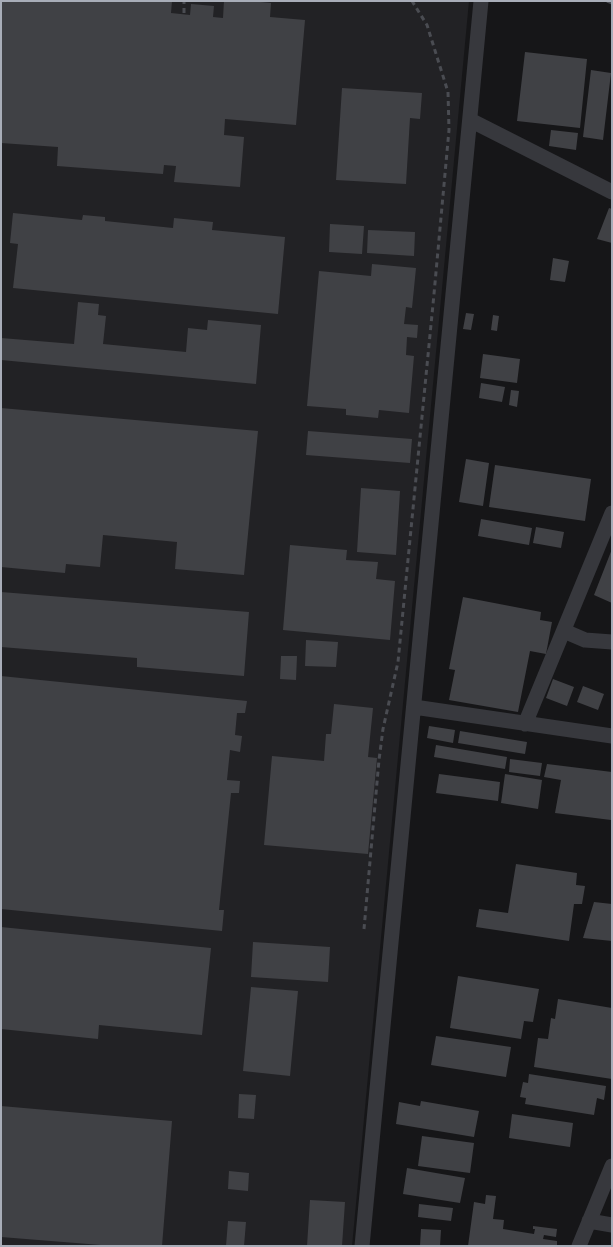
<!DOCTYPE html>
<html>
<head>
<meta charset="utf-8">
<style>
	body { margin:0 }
	#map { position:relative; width:613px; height:1247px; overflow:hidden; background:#161618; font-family:"Roboto Condensed",sans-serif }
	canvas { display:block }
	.frame { position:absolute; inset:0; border:2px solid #a8adb8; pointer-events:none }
</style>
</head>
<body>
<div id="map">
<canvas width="613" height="1247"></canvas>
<div class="frame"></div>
</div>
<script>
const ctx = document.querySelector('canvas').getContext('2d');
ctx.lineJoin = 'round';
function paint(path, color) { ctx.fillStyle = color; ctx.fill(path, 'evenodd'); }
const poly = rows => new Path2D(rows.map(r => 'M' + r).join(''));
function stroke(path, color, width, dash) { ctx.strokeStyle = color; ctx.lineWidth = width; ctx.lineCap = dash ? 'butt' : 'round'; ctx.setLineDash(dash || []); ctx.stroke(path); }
paint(poly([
	[1,1,469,1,352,1246,1,1246]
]), '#222225');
paint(poly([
	[1,1,172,1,171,13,190,15,191,4,214,6,213,17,223,18,224,1,251,1,271,3,270,17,305,20,296,125,225,119,224,135,244,137,240,187,174,182,176,166,164,165,163,174,57,166,58,147,1,143],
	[525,52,587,59,580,128,517,121],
	[591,70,611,73,603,140,583,137],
	[342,88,422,93,420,119,410,118,406,184,336,180],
	[551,130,578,133,576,150,549,146],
	[609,208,612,209,612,243,597,239],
	[13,213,82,220,83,215,105,217,105,221,173,228,174,218,213,222,212,230,285,237,278,314,13,288,18,244,10,243],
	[330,224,364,226,362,254,329,252],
	[368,230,415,232,414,256,367,253],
	[553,258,569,261,565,282,550,280],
	[372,264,416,268,412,308,406,307,404,324,418,325,417,338,407,337,406,355,414,356,409,413,379,410,378,418,346,415,346,409,307,406,319,271,371,276],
	[78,302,99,304,98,315,106,316,103,344,186,352,188,328,207,330,208,320,261,325,256,384,1,360,1,338,74,344],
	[466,313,474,314,471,330,463,329],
	[493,315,499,316,497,331,491,330],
	[483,354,520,359,517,383,480,378],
	[481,383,505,387,502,402,479,398],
	[511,390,519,391,517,407,509,405],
	[1,408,258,431,244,575,175,569,177,542,103,535,100,567,66,564,65,573,1,567],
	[308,431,412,439,410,463,306,455],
	[466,459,489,463,483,506,459,502],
	[495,465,591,479,585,521,489,507],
	[361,488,400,491,396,555,357,552],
	[481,519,532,528,529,545,478,536],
	[536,527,564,532,561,548,533,543],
	[290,545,347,550,346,560,378,562,376,579,395,581,390,640,283,630],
	[612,549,612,603,594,595],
	[1,592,249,612,244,676,137,667,137,658,1,647],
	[463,597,541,612,540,620,552,622,546,654,530,651,518,712,449,700,455,670,449,669],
	[306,640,338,642,336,667,305,666],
	[281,656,297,656,296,680,280,679],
	[1,676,247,701,245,713,237,713,235,735,242,736,240,752,230,750,227,780,240,781,239,793,231,793,219,910,224,910,222,931,1,909],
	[553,679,574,687,567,706,546,698],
	[583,686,604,694,598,710,577,702],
	[334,704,373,708,368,757,377,758,368,854,264,845,272,756,324,761,326,734,331,734],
	[429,726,455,730,453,743,427,738],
	[460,731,527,742,525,754,458,743],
	[436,745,507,757,505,769,434,757],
	[510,759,542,763,540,776,509,772],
	[547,764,612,772,612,813,611,820,555,813,561,780,544,777],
	[439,774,500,782,498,801,436,793],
	[505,774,542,780,538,809,501,803],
	[516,864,577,873,576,885,585,886,582,904,574,904,569,941,476,927,479,909,508,913],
	[594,902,612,904,612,941,583,938],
	[1,927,211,948,202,1035,99,1025,98,1039,1,1029],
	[253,942,330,947,328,982,251,977],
	[458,976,539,989,533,1022,524,1021,521,1039,450,1028],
	[251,987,298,991,290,1076,243,1071],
	[558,999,612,1008,612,1079,534,1067,538,1038,548,1039,551,1018,555,1019],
	[436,1036,511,1047,506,1077,431,1065],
	[529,1074,606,1086,604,1100,597,1098,594,1115,525,1104,526,1098,520,1097,523,1082,528,1083],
	[239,1094,256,1095,254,1119,238,1118],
	[421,1101,479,1111,474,1137,396,1124,399,1102,420,1106],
	[1,1106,172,1121,162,1246,113,1246,1,1237],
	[512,1114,573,1123,570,1147,509,1138],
	[422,1136,474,1143,470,1173,418,1166],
	[407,1168,465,1178,460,1203,403,1194],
	[229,1171,249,1173,248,1191,228,1189],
	[486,1195,496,1196,493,1219,504,1220,503,1229,534,1234,535,1229,533,1229,533,1226,557,1229,556,1237,544,1235,543,1239,557,1241,557,1246,468,1246,474,1202,485,1204],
	[310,1200,345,1202,342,1246,307,1246],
	[419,1204,453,1208,451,1221,418,1217],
	[228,1221,246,1222,244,1246,226,1246],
	[421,1229,441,1230,440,1246,420,1246]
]), '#404145');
stroke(poly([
	[470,120,612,192],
	[564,631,585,640,612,642],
	[414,707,612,736],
	[525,724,612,513],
	[589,1221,612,1225],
	[362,1246,481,1],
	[579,1246,612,1166]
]), '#37383d', 15);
stroke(poly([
	[607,1,612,3],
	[184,13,184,1],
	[364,929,379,760,383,729,398,662,434,294,449,130,448,92,427,25,412,1]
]), '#4a4c52', 3, [5, 4]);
</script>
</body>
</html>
